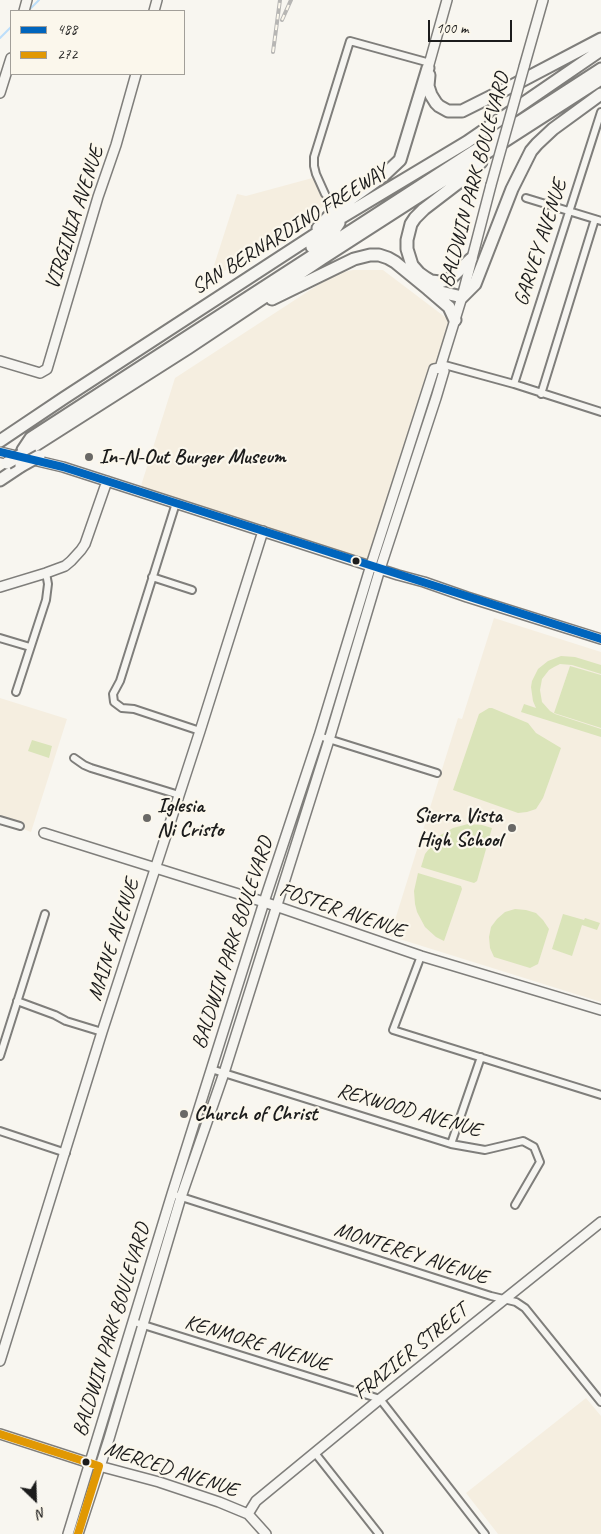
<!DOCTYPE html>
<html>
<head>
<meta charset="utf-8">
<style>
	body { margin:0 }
	#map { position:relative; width:601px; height:1534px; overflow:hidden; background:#f8f6f0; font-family:Caveat,sans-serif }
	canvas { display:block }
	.legend { position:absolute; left:10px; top:10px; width:175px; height:65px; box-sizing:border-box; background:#fbf7ec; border:1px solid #a29f99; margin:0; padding:6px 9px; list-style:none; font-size:15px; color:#1c1c1c }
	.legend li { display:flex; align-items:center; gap:10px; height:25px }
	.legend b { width:25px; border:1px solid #a29f99 }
	.north { position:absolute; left:10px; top:1474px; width:50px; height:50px; -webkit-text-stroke:4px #fbf7ec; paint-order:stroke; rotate:156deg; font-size:14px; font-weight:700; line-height:20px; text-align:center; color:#1c1c1c }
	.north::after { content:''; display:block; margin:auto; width:18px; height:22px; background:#1c1c1c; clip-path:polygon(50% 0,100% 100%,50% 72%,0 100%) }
	.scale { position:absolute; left:428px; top:20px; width:84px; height:22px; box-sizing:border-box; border:2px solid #1c1c1c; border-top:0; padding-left:6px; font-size:15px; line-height:18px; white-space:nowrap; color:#1c1c1c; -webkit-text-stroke:4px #fbf7ec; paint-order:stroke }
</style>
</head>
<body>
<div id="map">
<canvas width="601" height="1534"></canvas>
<ul class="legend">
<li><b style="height:6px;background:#0065bd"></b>488</li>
<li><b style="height:6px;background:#e19803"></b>272</li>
</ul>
<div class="north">N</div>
<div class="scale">100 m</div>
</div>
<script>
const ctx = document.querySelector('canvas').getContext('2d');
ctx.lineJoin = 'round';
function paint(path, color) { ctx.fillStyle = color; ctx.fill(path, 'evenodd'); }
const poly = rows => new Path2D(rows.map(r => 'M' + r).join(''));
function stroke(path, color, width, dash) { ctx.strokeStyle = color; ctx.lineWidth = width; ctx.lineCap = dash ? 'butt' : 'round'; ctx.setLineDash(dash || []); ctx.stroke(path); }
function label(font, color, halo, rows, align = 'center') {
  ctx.font = font + ' Caveat,sans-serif'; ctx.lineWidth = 4.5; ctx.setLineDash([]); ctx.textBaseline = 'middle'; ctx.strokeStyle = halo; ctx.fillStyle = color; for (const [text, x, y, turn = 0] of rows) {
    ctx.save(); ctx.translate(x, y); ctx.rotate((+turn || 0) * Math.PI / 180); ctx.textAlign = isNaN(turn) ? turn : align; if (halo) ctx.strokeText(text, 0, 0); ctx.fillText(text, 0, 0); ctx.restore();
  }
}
paint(poly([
	[316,177,330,202,209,281,237,194,246,196],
	[353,270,383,270,449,320,417,456,380,569,139,492,175,378,324,281,339,273],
	[494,618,601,652,601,1002,390,936,458,718,462,719],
	[0,698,67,719,31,832,0,820],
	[586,1398,601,1416,601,1534,498,1534,466,1493]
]), '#f5eee0');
paint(poly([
	[561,656,575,657,601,665,601,674,572,665,560,664,554,667,549,670,542,679,540,690,542,702,550,711,555,714,601,729,601,737,521,712,524,704,536,708,533,701,531,687,532,681,538,669,548,661],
	[570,666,601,675,601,728,554,713],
	[489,708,492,708,528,723,536,733,561,748,543,798,536,809,527,812,518,813,453,790,479,714],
	[32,740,52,746,49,758,28,751],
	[468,824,482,825,492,828,477,881,474,883,421,867,425,854,439,836,453,828],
	[418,873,461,886,462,889,444,941,436,937,425,927,417,912,415,904,414,891],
	[515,909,526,910,536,913,543,920,549,929,538,964,530,968,494,957,490,948,489,937,491,927,497,919,505,912],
	[563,914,584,920,585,918,600,923,597,930,582,925,572,956,552,949]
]), '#dae4b9');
stroke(poly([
	[28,11,39,0],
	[0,38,11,27]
]), '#bcdefa', 2);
const street = poly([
	[325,194,316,174,314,166,314,157,350,41,430,63],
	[526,198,601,221],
	[441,364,514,384,601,412],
	[514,384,601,112],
	[541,394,595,219],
	[176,503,120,681,113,694,114,702,122,708,134,709,200,731],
	[152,577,192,590],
	[0,638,30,647],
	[16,692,46,600,48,584,46,573],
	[319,736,437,773],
	[74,758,84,765,91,768,179,795],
	[0,820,20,826],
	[421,956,393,1030,601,1095],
	[17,1001,55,1015,66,1021,102,1032],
	[0,1056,45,914],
	[211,1069,451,1144,485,1150,523,1141,534,1147,540,1162,515,1205],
	[0,1131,66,1153],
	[451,1144,481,1057],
	[172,1194,491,1296,516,1302,525,1308,601,1402],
	[134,1322,380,1399,485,1534],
	[315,1453,379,1534]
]);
const secondary = poly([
	[24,11,27,0],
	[154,11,157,0],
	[524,67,543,0],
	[428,68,447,0],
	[0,93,11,58],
	[0,361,40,373,47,369,98,197,116,145,136,74],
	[0,452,63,467,398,575,424,582,467,597,601,639],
	[0,587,46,573,65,566,71,561,81,550,85,544,107,481],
	[44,833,264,902,421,956,601,1010],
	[0,1361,102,1032,200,731,263,531],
	[0,1434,99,1466,159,1482,219,1502,248,1514,266,1534],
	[248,1514,256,1501,380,1399,601,1222],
	[68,1534,172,1194,264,902,319,736,371,565,434,369,440,368],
	[78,1534,108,1442,181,1197,224,1073,329,740,380,569,436,398,444,371,440,368,462,297,491,185]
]);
const highway = poly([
	[429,75,428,86,431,95,436,103,439,106,448,111,462,111,506,89,601,39],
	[318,228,335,210,383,176,400,160,428,68],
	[312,247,331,235,339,223],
	[471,259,451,278,440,282,431,281,426,278,419,273,412,265,407,249,407,240,411,224,415,218,424,209,471,173,481,162],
	[428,289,462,297,475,284,512,189,531,151,537,144,553,129,601,94],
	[272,299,354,259,370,255,379,255,388,258,395,262,428,289,449,307,455,320],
	[0,441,64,398,342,217,467,142,601,50],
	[23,453,188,348,323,258,601,79],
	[21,455,23,450,31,438,601,69],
	[0,480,21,466]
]);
stroke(street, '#7f7e7b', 10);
stroke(secondary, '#7f7e7b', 12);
stroke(highway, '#7f7e7b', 15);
stroke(street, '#f6f5f1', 6);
stroke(secondary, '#f6f5f1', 9);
stroke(highway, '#f6f5f1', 11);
const rail = poly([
	[282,20,291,0],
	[273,52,280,0]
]);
stroke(rail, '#b7b6b4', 4);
stroke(rail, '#fbf7ec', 2, [5.5]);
const secondaryBridge = poly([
	[491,185,524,67]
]);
const highwayBridge = poly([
	[7,463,21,455],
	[21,466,39,456]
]);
stroke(secondaryBridge, '#7f7e7b', 12, []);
stroke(highwayBridge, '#7f7e7b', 15, []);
stroke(secondaryBridge, '#f6f5f1', 9);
stroke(highwayBridge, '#f6f5f1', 11);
stroke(poly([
	[0,452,63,467,601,639]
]), '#0065bd', 8);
stroke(poly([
	[0,1434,99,1466,78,1534]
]), '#e19803', 8);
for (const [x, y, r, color] of [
	[89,457,5,"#696866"],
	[356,561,4.5,"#1c1c1c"],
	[147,818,5,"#696866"],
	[512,828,5,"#696866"],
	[184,1114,5,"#696866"],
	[86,1462,4.5,"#1c1c1c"]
]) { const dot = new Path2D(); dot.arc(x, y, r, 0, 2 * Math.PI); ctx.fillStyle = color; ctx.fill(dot); stroke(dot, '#fbf7ec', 2); }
label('21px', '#1c1c1c', '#fbf7ec', [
	["BALDWIN PARK BOULEVARD",475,180,-75],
	["VIRGINIA AVENUE",75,218,-72],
	["SAN BERNARDINO FREEWAY",290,230,-32],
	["GARVEY AVENUE",541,243,-72],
	["FOSTER AVENUE",342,911,19],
	["MAINE AVENUE",114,940,-72],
	["BALDWIN PARK BOULEVARD",233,943,-72],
	["REXWOOD AVENUE",409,1111,16],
	["MONTEREY AVENUE",411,1254,18],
	["BALDWIN PARK BOULEVARD",112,1330,-73],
	["KENMORE AVENUE",257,1344,17],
	["FRAZIER STREET",411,1352,-39],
	["MERCED AVENUE",171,1470,18]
]);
label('bold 21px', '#1c1c1c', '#fbf7ec', [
	["In-N-Out Burger Museum",99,457],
	["Iglesia",157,806],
	["Ni Cristo",157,830],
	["Sierra Vista",502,816,"right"],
	["High School",502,840,"right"],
	["Church of Christ",194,1114]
], 'left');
</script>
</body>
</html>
